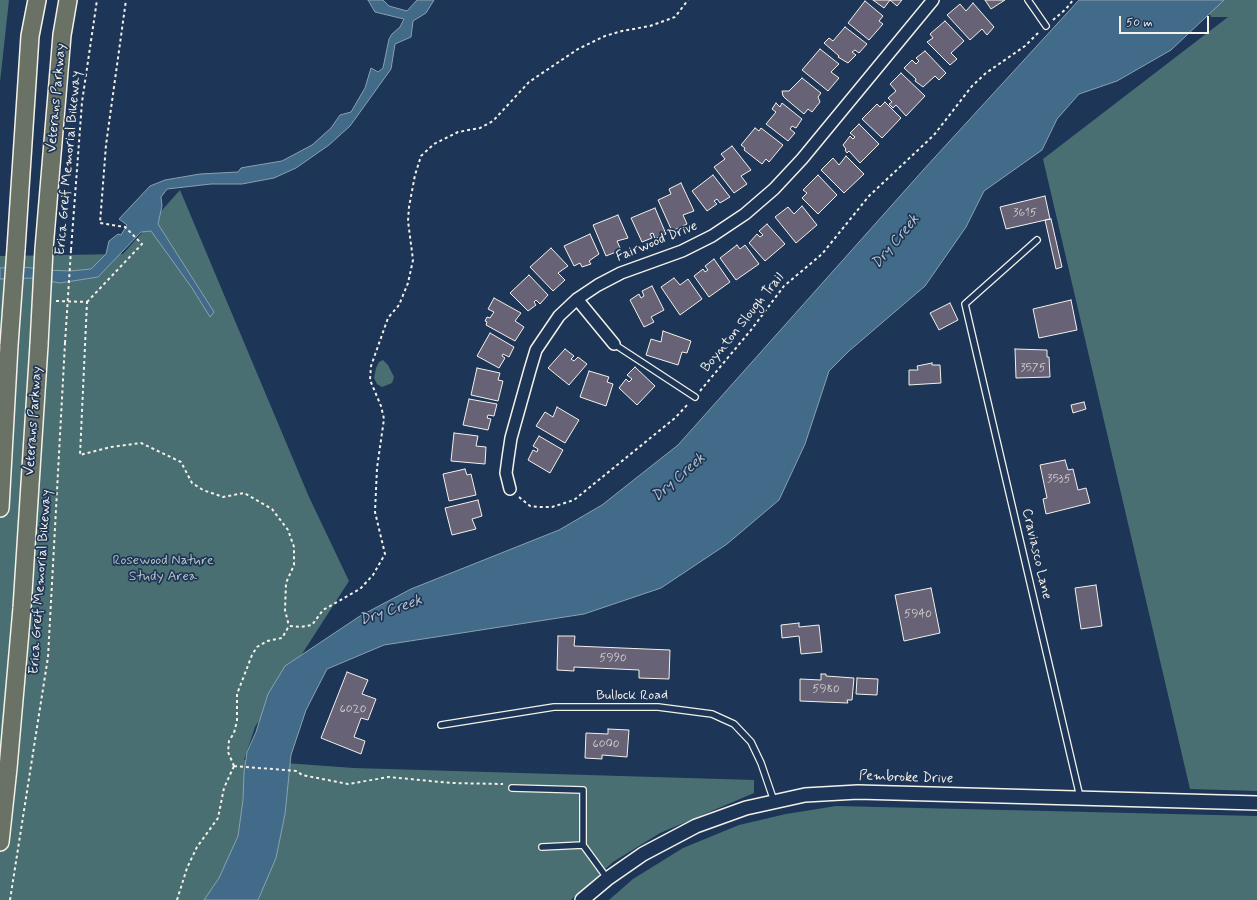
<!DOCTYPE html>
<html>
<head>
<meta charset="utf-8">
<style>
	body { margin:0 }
	#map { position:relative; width:1257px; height:900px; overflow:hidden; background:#1d3557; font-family:Mynerve,sans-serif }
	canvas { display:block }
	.scale { position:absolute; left:1119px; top:16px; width:90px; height:18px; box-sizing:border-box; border:2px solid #f4f1e8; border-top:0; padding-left:5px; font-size:12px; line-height:14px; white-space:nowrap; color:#f4f1e8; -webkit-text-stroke:3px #1d3557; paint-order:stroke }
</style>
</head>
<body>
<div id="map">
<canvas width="1257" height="900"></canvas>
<div class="scale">50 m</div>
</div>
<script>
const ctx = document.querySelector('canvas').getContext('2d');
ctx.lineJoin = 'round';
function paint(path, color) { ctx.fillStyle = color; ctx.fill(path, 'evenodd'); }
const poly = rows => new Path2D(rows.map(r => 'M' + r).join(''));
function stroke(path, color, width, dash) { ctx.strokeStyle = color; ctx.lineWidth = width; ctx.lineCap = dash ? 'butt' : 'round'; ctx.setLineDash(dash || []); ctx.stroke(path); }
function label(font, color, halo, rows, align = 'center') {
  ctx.font = font + ' Mynerve,sans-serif'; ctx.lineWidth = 3.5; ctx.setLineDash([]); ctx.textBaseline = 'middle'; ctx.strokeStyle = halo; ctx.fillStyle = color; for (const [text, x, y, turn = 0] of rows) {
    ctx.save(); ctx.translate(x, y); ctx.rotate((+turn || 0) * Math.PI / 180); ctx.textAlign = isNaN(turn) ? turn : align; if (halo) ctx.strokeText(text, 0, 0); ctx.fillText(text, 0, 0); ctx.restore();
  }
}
paint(poly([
	[0,0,9,0,0,82],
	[1215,0,1257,0,1257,791,1190,789,1043,159,1228,17,1211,17,1206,6],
	[180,190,309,497,349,581,255,727,244,760,354,768,754,780,754,793,660,833,613,862,571,900,0,900,0,256,123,254],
	[383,360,388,365,394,377,392,383,382,387,377,384,374,378,376,368,379,362],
	[836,806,1257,816,1257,900,609,900,633,879,683,848,739,825,786,814]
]), '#496f73');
const water = poly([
	[368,0,383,0,389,6,407,11,417,0,434,0,426,13,413,21,411,37,395,44,391,69,350,126,329,145,296,168,274,178,242,184,211,184,167,189,161,197,162,206,158,224,214,312,210,317,192,288,151,231,141,232,98,277,60,283,31,278,0,279,0,268,24,267,47,270,70,271,91,269,106,254,109,241,118,234,121,235,127,225,119,219,150,186,165,180,200,174,238,172,241,168,246,167,282,161,312,145,331,128,340,115,351,112,365,88,371,68,378,72,383,68,389,39,392,34,400,27,404,19,375,12,368,0],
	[1079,0,1224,0,1171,50,1117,81,1079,94,1057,119,1042,150,984,191,966,227,925,286,849,351,829,371,805,444,779,500,727,544,661,588,584,614,384,645,327,669,306,710,291,755,285,814,276,858,258,900,204,900,219,878,238,836,243,800,244,772,247,752,256,732,268,694,285,666,360,616,411,589,559,530,602,505,678,445,925,168,1079,0]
]);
paint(water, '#426b89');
stroke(water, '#89a1af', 1);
const building = poly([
	[873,0,902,0,897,6,890,0,884,8,873,0],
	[985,0,1005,0,991,9,985,0],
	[865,1,883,16,879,21,883,24,869,40,848,23,865,1],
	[973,3,994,27,987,35,982,29,970,40,947,15,960,4,966,11,973,3],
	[945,21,964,41,951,53,957,59,950,65,927,42,933,38,930,34,945,21],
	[845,27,867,44,859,53,855,50,852,52,856,55,848,63,838,57,839,56,824,43,829,38,833,41,845,27],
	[820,49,839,64,831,72,839,78,828,91,802,70,820,49],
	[925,51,946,73,939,80,935,76,923,87,915,81,916,79,904,68,912,60,916,64,919,61,916,58,925,51],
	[901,73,925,96,906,116,896,105,893,108,889,104,892,102,888,98,896,91,890,84,901,73],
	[802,78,821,93,818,97,820,102,812,112,808,109,804,114,786,99,783,96,782,91,789,91,802,78],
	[885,102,901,118,882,138,862,119,877,104,880,107,885,102],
	[776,103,780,107,782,103,802,119,796,128,792,126,790,129,795,133,788,141,766,124,776,112,772,109,776,103],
	[859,124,879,144,860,163,849,151,847,153,845,150,846,149,843,145,850,136,853,139,855,137,850,133,859,124],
	[755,128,759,131,761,128,783,145,769,162,766,159,762,164,744,150,745,148,741,145,755,128],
	[732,146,751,170,741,176,747,184,734,193,714,167,725,159,721,154,732,146],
	[846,156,864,174,844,193,821,170,833,158,839,165,846,156],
	[713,175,730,197,720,203,717,199,714,201,717,204,707,211,692,191,713,175],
	[818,175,837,195,818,214,802,198,807,193,803,190,818,175],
	[681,183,694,211,683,215,687,224,672,231,658,200,671,194,669,189,681,183],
	[1045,196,1050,219,1006,229,1000,207,1045,196],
	[802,206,817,225,796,243,775,217,788,207,794,214,802,206],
	[655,208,666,234,655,239,653,233,650,234,652,238,642,242,631,218,655,208],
	[618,215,628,238,617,241,621,250,606,256,593,225,618,215],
	[1051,219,1062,267,1056,269,1045,220,1051,219],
	[767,224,785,244,765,261,749,243,757,234,760,237,763,235,759,231,767,224],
	[590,234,599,254,589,261,591,264,582,267,580,263,574,266,564,246,590,234],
	[737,245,740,249,745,245,759,264,736,280,720,258,737,245],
	[551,248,568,266,558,273,565,280,553,291,530,267,551,248],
	[714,259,730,282,709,297,694,276,703,269,705,272,708,270,705,266,714,259],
	[529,275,548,295,540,304,536,300,534,302,536,305,528,311,510,293,529,275],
	[674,278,680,285,688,279,702,299,680,315,661,287,674,278],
	[652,286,664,310,651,317,654,322,644,327,630,300,639,294,641,298,644,296,642,291,652,286],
	[494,298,521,313,515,321,524,327,515,341,486,325,487,322,485,321,487,317,490,318,494,312,488,309,494,298],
	[1071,300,1077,330,1039,338,1033,309,1071,300],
	[950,303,958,320,939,330,930,313,950,303],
	[663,331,691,341,687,353,682,352,678,365,646,355,651,339,661,342,663,331],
	[490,333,514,347,509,357,503,354,502,356,505,358,499,368,477,356,490,333],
	[565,349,574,356,571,359,574,361,578,357,587,364,569,385,548,368,565,349],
	[1015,349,1047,350,1047,357,1049,357,1050,377,1016,378,1015,349],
	[932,363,932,365,940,365,941,383,909,385,909,370,918,370,917,366,932,363],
	[635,367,655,386,637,405,619,388,626,379,629,382,632,379,627,375,635,367],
	[477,368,500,373,498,380,503,381,498,401,471,395,477,368],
	[589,371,609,377,607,382,613,384,606,406,580,397,589,371],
	[469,399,497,404,494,416,488,415,487,418,491,419,488,430,463,425,469,399],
	[1084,402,1086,409,1073,413,1071,405,1084,402],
	[557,407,579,420,565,443,536,426,545,412,553,417,557,407],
	[454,433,478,436,476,446,486,447,485,464,451,461,454,433],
	[539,436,563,450,550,473,528,460,533,450,537,452,538,449,533,446,539,436],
	[1065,460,1068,470,1073,469,1078,490,1086,488,1090,503,1046,514,1043,499,1047,498,1040,465,1065,460],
	[465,469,467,475,471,474,476,495,449,501,443,474,465,469],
	[478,500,482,516,472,519,476,529,452,535,445,508,478,500],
	[1096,585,1102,626,1081,629,1075,588,1096,585],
	[931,588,940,633,904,641,895,595,931,588],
	[799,623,799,627,819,625,822,652,801,654,799,636,782,638,781,625,799,623],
	[558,636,575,636,574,646,670,650,669,679,639,678,639,670,574,667,574,671,557,670,558,636],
	[347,672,368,680,362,694,376,699,368,720,361,718,354,737,365,741,361,754,321,738,347,672],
	[821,674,826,674,826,676,854,678,852,700,847,700,848,703,800,701,800,679,821,680,821,674],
	[857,678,878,679,877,695,856,694,857,678],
	[608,729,629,730,627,757,602,755,602,759,585,758,586,733,608,734,608,729]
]);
paint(building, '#686276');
stroke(building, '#f4f1e8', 1);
const service = poly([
	[1028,0,1046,26],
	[1037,240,965,304,1080,797],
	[614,344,695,397],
	[441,725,554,707,658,707,712,714,734,724,751,742,761,763,774,801],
	[512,788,583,790,583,845,607,878],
	[542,847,583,845]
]);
const minor = poly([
	[577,299,614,344],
	[510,489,506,473,508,458,511,438,530,370,536,350,559,316,577,299,598,285,621,273,682,251,712,236,745,214,774,189,802,159,933,0]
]);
const tertiary = poly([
	[582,900,607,879,643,854,696,826,746,808,805,795,858,792,1257,803]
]);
const primary = poly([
	[16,249,30,36,37,0],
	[44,249,62,35,68,0],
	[0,508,9,345],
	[0,842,8,768,22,608,39,345]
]);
stroke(service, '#f4f1e8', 8);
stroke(minor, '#f4f1e8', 14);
stroke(tertiary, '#f4f1e8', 16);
stroke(primary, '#f4f1e8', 20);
stroke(poly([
	[1053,20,1066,9,1073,0],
	[71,250,82,102,97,0],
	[56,301,87,302,80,455,111,447,141,443,181,462,192,483,203,490,223,497,244,493,272,509,288,530,294,547,294,565,286,583,285,610,289,626],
	[87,302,142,244,125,227,100,223,106,145,126,0],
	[700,391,751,330,784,286,822,254,869,196,934,135,972,86,986,73,1025,46,1040,31],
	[519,497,530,506,539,507,552,507,574,500,675,418,689,403],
	[234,766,228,752,229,741,234,733,237,721,237,694,252,655,257,647,267,641,282,638,289,626,301,627,312,625,323,610,360,589,373,575,385,554,375,512,377,468,384,419,381,406,370,380,371,366,388,318,399,305,408,283,413,260,408,221,409,207,415,175,421,156,434,144,458,132,480,128,493,121,529,82,578,49,605,36,622,31,650,26,675,17,688,0],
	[234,766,297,771,302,775,348,784,389,777,451,783,503,784],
	[10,900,48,657,65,343],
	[177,900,187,868,197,847,218,818,224,788,234,766]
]), '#f4f1e8', 2, [3, 3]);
stroke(service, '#1d3557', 5.5);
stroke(minor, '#1d3557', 11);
stroke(tertiary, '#1d3557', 13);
stroke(primary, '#6a7165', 17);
const primaryBridge = poly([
	[9,345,16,249],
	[39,345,44,249]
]);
stroke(primaryBridge, '#f4f1e8', 20, []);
stroke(poly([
	[65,343,71,250]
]), '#f4f1e8', 2, [3, 3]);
stroke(primaryBridge, '#6a7165', 17);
label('12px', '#d1cdcc', null, [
	["3615",1025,213],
	["3575",1033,368],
	["3535",1059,479],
	["5940",918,614],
	["5990",613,658],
	["5980",826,689],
	["6020",353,709],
	["6000",606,744]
]);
label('14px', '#f4f1e8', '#1d3557', [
	["Veterans Parkway",57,98,-85],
	["Erica Greif Memorial Bikeway",69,163,-85],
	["Fairwood Drive",657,242,-22],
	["Boynton Slough Trail",743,323,-51],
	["Veterans Parkway",34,421,-86],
	["Craviasco Lane",1036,554,77],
	["Erica Greif Memorial Bikeway",41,582,-86],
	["Bullock Road",632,696],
	["Pembroke Drive",906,778,2]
]);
label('14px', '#b8c4bf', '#1d3557', [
	["Rosewood Nature",163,561],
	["Study Area",163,577]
]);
label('italic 15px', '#b6c2c7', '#1d3557', [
	["Dry Creek",896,242,-50],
	["Dry Creek",679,478,-41],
	["Dry Creek",391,611,-19]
]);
</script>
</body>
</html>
